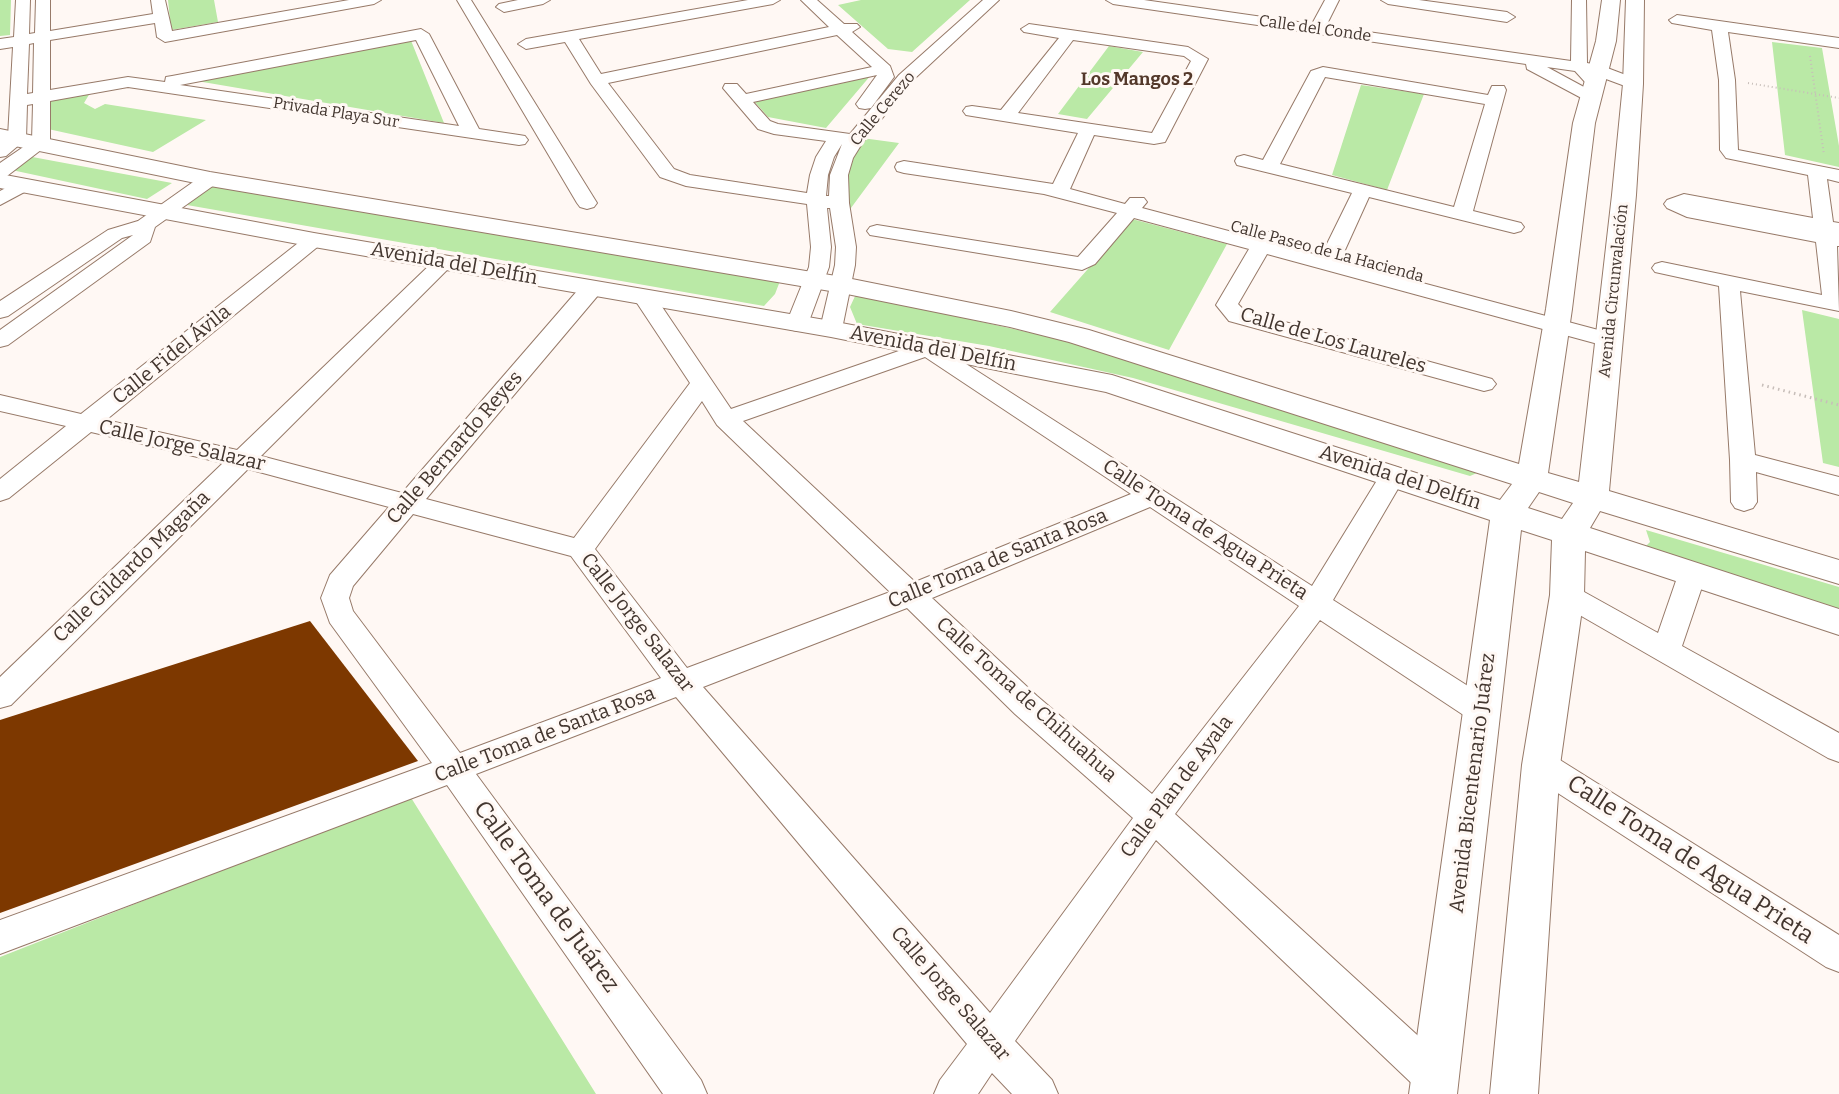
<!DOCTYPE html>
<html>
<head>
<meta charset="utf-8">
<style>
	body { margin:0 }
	canvas { display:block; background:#fff8f4 }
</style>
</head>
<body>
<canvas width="1839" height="1094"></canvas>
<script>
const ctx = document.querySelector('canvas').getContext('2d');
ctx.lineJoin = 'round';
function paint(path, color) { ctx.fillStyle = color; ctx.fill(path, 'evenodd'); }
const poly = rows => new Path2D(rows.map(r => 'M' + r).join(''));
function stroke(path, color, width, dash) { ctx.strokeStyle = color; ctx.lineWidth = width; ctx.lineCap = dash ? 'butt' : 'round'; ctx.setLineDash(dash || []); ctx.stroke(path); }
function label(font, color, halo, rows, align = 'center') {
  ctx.font = font + ' Bitter,serif'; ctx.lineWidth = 6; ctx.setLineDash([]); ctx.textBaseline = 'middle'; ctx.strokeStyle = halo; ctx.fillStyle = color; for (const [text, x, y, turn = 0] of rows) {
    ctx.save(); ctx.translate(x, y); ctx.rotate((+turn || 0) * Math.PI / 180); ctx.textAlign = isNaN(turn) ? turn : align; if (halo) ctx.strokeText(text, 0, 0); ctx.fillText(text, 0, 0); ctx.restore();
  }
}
paint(poly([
	[0,0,11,0,10,35,0,36],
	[168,0,214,0,218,22,171,30],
	[861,0,970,0,912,52,888,49,838,5],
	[410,38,444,123,191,80],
	[1772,42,1822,48,1839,146,1839,167,1785,155],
	[1109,46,1143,52,1087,119,1058,114],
	[871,75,826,128,768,117,754,101],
	[1361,85,1424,94,1387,190,1332,175],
	[93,88,84,103,95,109,105,104,206,120,153,152,48,129,47,99],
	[862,138,899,143,848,212,844,161],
	[27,156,172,183,147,199,7,169],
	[214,184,780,281,775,294,764,306,187,205],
	[1132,219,1227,244,1169,350,1050,312],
	[856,294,1072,342,1484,470,1470,476,1133,378,989,346,857,324,850,307],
	[1802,310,1839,319,1839,467,1823,463],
	[1646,530,1839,587,1839,612,1646,546,1650,542],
	[410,796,596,1094,0,1094,0,957]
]), '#bae9a6');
paint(poly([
	[310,621,418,761,0,913,0,720]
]), '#7d3800');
const minor = poly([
	[16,0,30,0,29,34,35,33,36,0,50,0,50,31,153,14,151,0,165,0,172,31,349,0,381,0,374,4,165,42,157,37,155,23,50,40,50,90,128,77,165,82,166,77,172,76,421,29,429,34,479,129,519,135,525,136,528,140,525,144,519,145,128,87,50,101,50,143,7,176,0,178,0,163,32,141,33,104,27,105,26,139,6,156,0,157,0,143,8,137,13,47,0,49,0,39,14,37,16,0],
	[416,40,459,126,180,85,416,40],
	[34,43,33,93,27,94,29,44,34,43],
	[457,0,471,0,597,203,594,207,587,209,580,207,577,203,457,0],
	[518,0,550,0,543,4,504,12,496,7,499,4,518,0],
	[748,0,780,0,773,4,579,39,601,74,829,27,801,0,817,0,844,24,857,24,860,27,852,32,890,66,894,77,871,108,865,109,859,108,856,104,877,75,753,102,770,121,778,124,850,134,899,75,983,0,999,0,912,81,863,142,853,158,848,175,849,203,856,247,855,265,842,329,839,334,831,336,823,334,820,329,835,265,836,247,830,208,827,208,831,247,829,267,808,324,805,329,797,331,789,329,786,324,809,267,811,247,807,204,686,186,660,177,591,84,565,42,526,49,518,44,526,39,748,0],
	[837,35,872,67,746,94,737,84,725,84,723,88,758,129,774,134,826,141,816,157,810,175,807,193,690,175,674,169,608,83,837,35],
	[842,144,830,175,829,196,826,196,828,175,834,157,842,144],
	[1106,0,1144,0,1312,24,1325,0,1339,0,1326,26,1571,61,1572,0,1586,0,1587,63,1602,66,1639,80,1641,84,1633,89,1598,76,1599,78,1597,82,1591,83,1585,82,1575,71,1547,67,1595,93,1598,97,1595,101,1589,102,1527,69,1526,64,1113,4,1106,0],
	[1381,0,1419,0,1507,12,1515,17,1507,22,1388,4,1381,0],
	[1677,15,1839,38,1839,48,1728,32,1735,80,1738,150,1839,170,1839,182,1827,179,1833,222,1839,223,1839,246,1837,246,1839,311,1740,291,1755,455,1839,477,1839,495,1756,472,1757,502,1753,508,1744,511,1735,508,1731,502,1730,460,1719,286,1655,272,1652,268,1655,264,1662,262,1822,295,1816,242,1687,217,1667,208,1664,204,1667,200,1684,194,1813,218,1808,175,1726,158,1720,150,1719,80,1712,30,1672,23,1669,20,1677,15],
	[1029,24,1188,47,1208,59,1165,142,1154,144,1094,135,1070,189,1125,204,1130,198,1144,198,1147,202,1142,208,1255,238,1260,232,1274,232,1277,236,1273,243,1321,256,1352,193,1237,165,1235,161,1237,157,1244,155,1263,160,1311,71,1323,67,1488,95,1492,86,1504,86,1506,90,1473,211,1521,223,1524,227,1521,231,1514,233,1369,197,1340,261,1617,335,1620,340,1617,345,1609,347,1267,254,1238,304,1245,311,1492,379,1496,384,1492,389,1484,391,1229,321,1216,305,1249,249,1134,218,1095,264,1082,270,870,235,867,231,870,227,877,225,1078,257,1117,213,1044,194,904,173,897,171,895,167,897,163,904,161,1053,184,1078,133,972,116,966,115,963,111,966,107,972,106,1001,110,1059,38,1024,32,1021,29,1029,24],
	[1073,40,1184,56,1191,61,1152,133,1018,113,1073,40],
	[1325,77,1485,104,1454,207,1280,164,1325,77],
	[210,173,217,175,219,179,217,183,155,227,150,242,8,345,0,347,0,330,133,235,122,238,8,316,0,318,0,301,108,230,138,221,203,175,210,173],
	[23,179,30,181,32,185,30,189,0,205,0,191,23,179],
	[314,234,321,236,324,240,321,244,106,420,237,450,437,258,444,256,451,258,454,262,451,266,261,456,402,493,584,283,592,282,600,283,603,288,600,293,426,499,574,538,690,383,633,297,636,292,644,291,652,292,731,409,919,344,927,342,935,344,1312,586,1384,469,1393,466,1402,469,1406,475,1333,600,1493,702,1497,711,1493,720,1482,723,1471,720,1320,620,1175,814,1450,1065,1455,1079,1450,1093,1422,1093,1156,840,1015,1041,1052,1080,1058,1094,1012,1094,992,1073,978,1094,934,1094,940,1080,967,1044,676,697,476,774,701,1080,707,1094,663,1094,447,785,0,954,0,920,432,763,330,623,321,598,330,575,389,507,248,469,11,705,0,708,0,677,223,463,91,432,9,498,0,501,0,479,66,426,0,411,0,395,81,414,307,236,314,234],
	[925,357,1131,494,915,582,743,421,925,357],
	[702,401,717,425,890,592,687,668,595,549,702,401],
	[1150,507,1299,606,1152,794,1037,696,932,598,1150,507],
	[413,514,571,556,661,678,460,753,353,611,349,598,353,586,413,514],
	[907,608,1015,714,1133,818,990,1013,703,687,907,608],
	[1692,565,1702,568,1706,575,1682,646,1839,733,1839,762,1828,758,1557,602,1553,595,1557,588,1567,585,1577,588,1658,633,1678,575,1682,568,1692,565],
	[1541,752,1552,755,1839,935,1839,972,1826,967,1530,775,1525,765,1530,755,1541,752]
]);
const tertiary = poly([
	[1602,0,1620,0,1616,41,1595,123,1572,309,1548,473,1579,482,1612,195,1623,84,1626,0,1644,0,1643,84,1636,195,1609,491,1839,560,1839,584,1600,511,1590,528,1839,609,1839,635,1585,551,1584,595,1560,765,1538,1094,1490,1094,1522,765,1550,595,1552,540,1521,530,1457,1094,1409,1094,1490,520,1106,392,831,337,314,247,0,188,0,174,314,233,831,321,1112,375,1500,500,1512,484,1069,342,1010,327,842,293,210,186,0,143,0,129,210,172,842,277,1011,311,1089,330,1519,464,1546,309,1573,123,1596,41,1602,0],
	[1539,492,1573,503,1562,519,1528,508,1539,492]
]);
stroke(minor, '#977a69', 2);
stroke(tertiary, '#977a69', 2);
stroke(poly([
	[1810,56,1824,155],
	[1748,83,1839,98]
]), '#c7beb9', 2, [1, 3]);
stroke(poly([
	[1762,385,1839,405]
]), '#c7beb9', 3, [1.5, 4]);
paint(minor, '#fff');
paint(tertiary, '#fff');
label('16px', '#43362f', '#fff8f4', [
	["Calle del Conde",1315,29,8],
	["Calle Cerezo",883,109,-50],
	["Privada Playa Sur",336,113,9],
	["Calle Paseo de La Hacienda",1327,252,15],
	["Avenida Circunvalación",1614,291,-84]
]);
label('bold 18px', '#53382a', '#fff8f4', [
	["Los Mangos 2",1137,80]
]);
label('20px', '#43362f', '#fff8f4', [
	["Avenida del Delfín",454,264,10],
	["Calle de Los Laureles",1333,341,16],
	["Avenida del Delfín",933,349,11],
	["Calle Fidel Ávila",172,355,-39],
	["Calle Jorge Salazar",182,446,13],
	["Calle Bernardo Reyes",455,448,-49],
	["Avenida del Delfín",1400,478,18],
	["Calle Toma de Agua Prieta",1205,530,33],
	["Calle Toma de Santa Rosa",998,559,-22],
	["Calle Gildardo Magaña",132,567,-44],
	["Calle Jorge Salazar",637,623,52],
	["Calle Toma de Chihuahua",1026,700,42],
	["Calle Toma de Santa Rosa",545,735,-21],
	["Avenida Bicentenario Juárez",1473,783,-83],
	["Calle Plan de Ayala",1177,787,-53],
	["Calle Jorge Salazar",950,994,49]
]);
label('24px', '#43362f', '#fff8f4', [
	["Calle Toma de Agua Prieta",1690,860,33],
	["Calle Toma de Juárez",546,897,54]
]);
</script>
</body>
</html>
